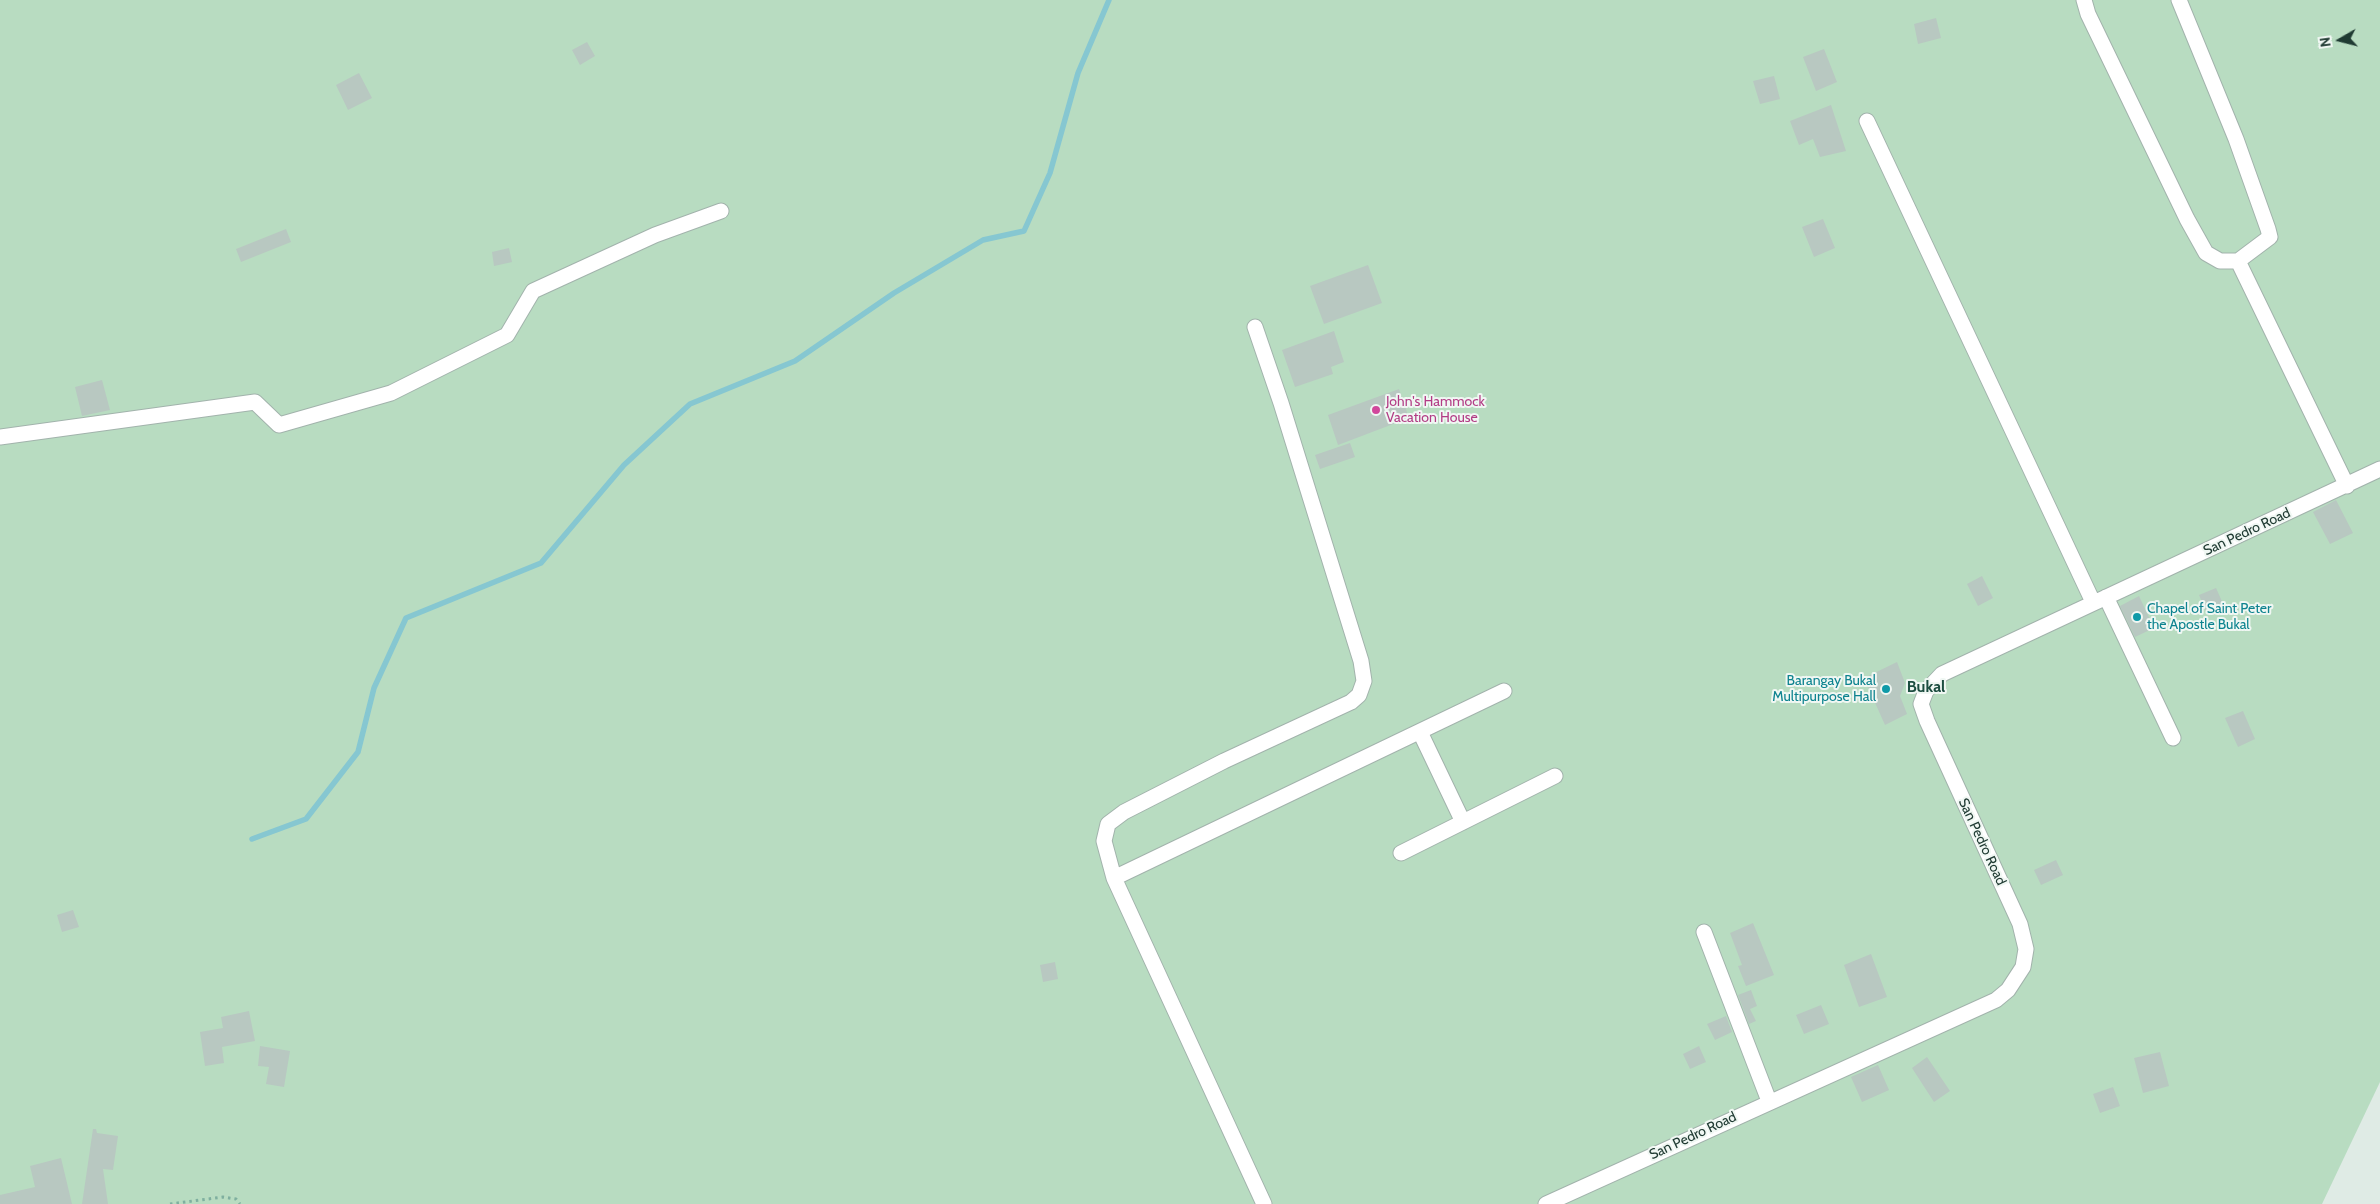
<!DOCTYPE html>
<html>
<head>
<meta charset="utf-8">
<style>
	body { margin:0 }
	#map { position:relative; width:2380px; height:1204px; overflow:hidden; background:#dfebe5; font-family:Cabin,sans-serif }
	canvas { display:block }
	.north { position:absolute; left:2315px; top:15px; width:50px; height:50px; -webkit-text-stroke:4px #f0f7f3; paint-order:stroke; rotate:262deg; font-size:14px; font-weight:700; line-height:20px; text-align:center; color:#203b33 }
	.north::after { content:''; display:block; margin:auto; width:18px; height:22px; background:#203b33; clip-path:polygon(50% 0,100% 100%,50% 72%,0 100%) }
</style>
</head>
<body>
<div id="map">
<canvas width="2380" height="1204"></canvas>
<div class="north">N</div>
</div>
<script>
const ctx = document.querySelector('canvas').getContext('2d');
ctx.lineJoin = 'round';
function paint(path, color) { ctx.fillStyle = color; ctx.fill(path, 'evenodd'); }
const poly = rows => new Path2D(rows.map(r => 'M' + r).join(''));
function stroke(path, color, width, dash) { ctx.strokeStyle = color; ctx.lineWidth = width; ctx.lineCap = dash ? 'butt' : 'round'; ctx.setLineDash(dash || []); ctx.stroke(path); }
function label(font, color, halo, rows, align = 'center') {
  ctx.font = font + ' Cabin,sans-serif'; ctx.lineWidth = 4; ctx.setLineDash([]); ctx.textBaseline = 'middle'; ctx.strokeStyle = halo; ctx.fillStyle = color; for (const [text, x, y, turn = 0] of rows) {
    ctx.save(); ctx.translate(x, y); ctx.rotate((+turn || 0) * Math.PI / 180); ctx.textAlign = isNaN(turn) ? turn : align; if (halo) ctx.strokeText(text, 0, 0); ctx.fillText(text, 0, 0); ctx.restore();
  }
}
paint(poly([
	[0,0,2380,0,2380,1082,2322,1204,0,1204]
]), '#b8dcc1');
stroke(poly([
	[252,839,306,819,358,752,374,688,406,618,541,563,624,465,690,404,795,361,894,293,983,240,1024,231,1050,173,1078,73,1109,0]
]), '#86c7d1', 5.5);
paint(poly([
	[1936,18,1941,38,1918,44,1914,24],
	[587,42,595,56,580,65,572,50],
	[1824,49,1837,82,1816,91,1803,57],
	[359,73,372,98,348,110,336,85],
	[1774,76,1780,99,1760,104,1753,81],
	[1831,105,1846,151,1820,157,1813,139,1799,145,1790,121],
	[1823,219,1835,248,1814,257,1802,227],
	[286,229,291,242,241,262,236,249],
	[509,248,512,262,494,266,492,252],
	[1368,265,1382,303,1324,324,1310,286],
	[1334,331,1344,362,1331,367,1333,374,1295,387,1282,350],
	[102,380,110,410,82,416,75,387],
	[1399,389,1409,418,1338,445,1328,415],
	[1350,443,1355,457,1320,469,1315,455],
	[2336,500,2353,533,2330,544,2313,512],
	[1982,576,1993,598,1978,606,1967,584],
	[2216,588,2224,606,2207,614,2199,595],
	[2139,596,2154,628,2135,637,2120,606],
	[1897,662,1905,683,1900,696,1907,714,1885,725,1864,678],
	[2243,711,2255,739,2238,747,2225,718],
	[2056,860,2063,875,2041,885,2034,870],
	[73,910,79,927,62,932,57,915],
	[1753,923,1774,975,1746,986,1738,966,1742,965,1730,933],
	[1871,954,1887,997,1859,1007,1844,965],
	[1055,962,1058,979,1043,982,1040,965],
	[1751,990,1757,1006,1750,1009,1756,1021,1749,1024,1738,995],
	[1821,1005,1829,1024,1804,1034,1796,1015],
	[249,1011,255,1041,222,1047,224,1063,205,1066,200,1032,223,1028,221,1017],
	[1726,1016,1732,1032,1715,1040,1707,1024],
	[260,1046,290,1051,284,1087,266,1084,269,1067,258,1066],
	[1699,1046,1706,1062,1690,1069,1683,1054],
	[2160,1052,2169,1086,2143,1093,2134,1058],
	[1927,1057,1950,1091,1934,1102,1912,1068],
	[1878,1065,1889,1090,1862,1102,1851,1077],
	[2113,1087,2120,1106,2100,1113,2093,1094],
	[93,1129,96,1129,97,1133,118,1136,113,1170,103,1169,108,1204,82,1204],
	[61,1158,72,1204,0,1204,0,1195,35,1187,30,1166]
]), '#b8c8c1');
const minor = poly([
	[2084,0,2088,14,2187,219,2206,253,2220,261,2238,261,2270,237,2268,229,2236,139,2179,0],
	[1867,121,2093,602],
	[2238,261,2347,486],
	[1255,327,1281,403,1361,661,1364,681,1359,695,1351,702,1224,761,1124,812,1108,824,1104,841,1114,878,1264,1204],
	[0,437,255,402,279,425,391,393,507,335,533,291,655,235,721,211],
	[2106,597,2173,738],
	[1420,732,1463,822],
	[1401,853,1555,776],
	[1114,878,1504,691],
	[1704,932,1769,1101],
	[1546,1204,1996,1000,2008,990,2023,967,2026,949,2020,924,1927,721,1921,704,1926,691,1942,674,2380,469]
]);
stroke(minor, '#a2b3ac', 17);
stroke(poly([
	[170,1204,223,1197,236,1199,240,1204]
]), '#7faf9f', 3, [2.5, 4]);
stroke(minor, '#fff', 15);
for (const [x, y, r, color] of [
	[1376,410,5,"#d1479c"],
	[2137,617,5,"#0f9aa8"],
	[1886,689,5,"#0f9aa8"]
]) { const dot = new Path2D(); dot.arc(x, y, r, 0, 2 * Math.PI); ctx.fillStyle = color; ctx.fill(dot); stroke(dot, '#f0f7f3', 2); }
label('14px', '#b23c85', '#f0f7f3', [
	["John's Hammock",1386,402],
	["Vacation House",1386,418]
], 'left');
label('14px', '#203b33', '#f0f7f3', [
	["San Pedro Road",2247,532,-25],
	["San Pedro Road",1982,842,65],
	["San Pedro Road",1693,1136,-25]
]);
label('14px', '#0d838f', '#f0f7f3', [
	["Chapel of Saint Peter",2147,609],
	["the Apostle Bukal",2147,625],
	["Barangay Bukal",1876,681,"right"],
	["Multipurpose Hall",1876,697,"right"]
], 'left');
label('bold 16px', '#1c4d40', '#f0f7f3', [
	["Bukal",1926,687]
]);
</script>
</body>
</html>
